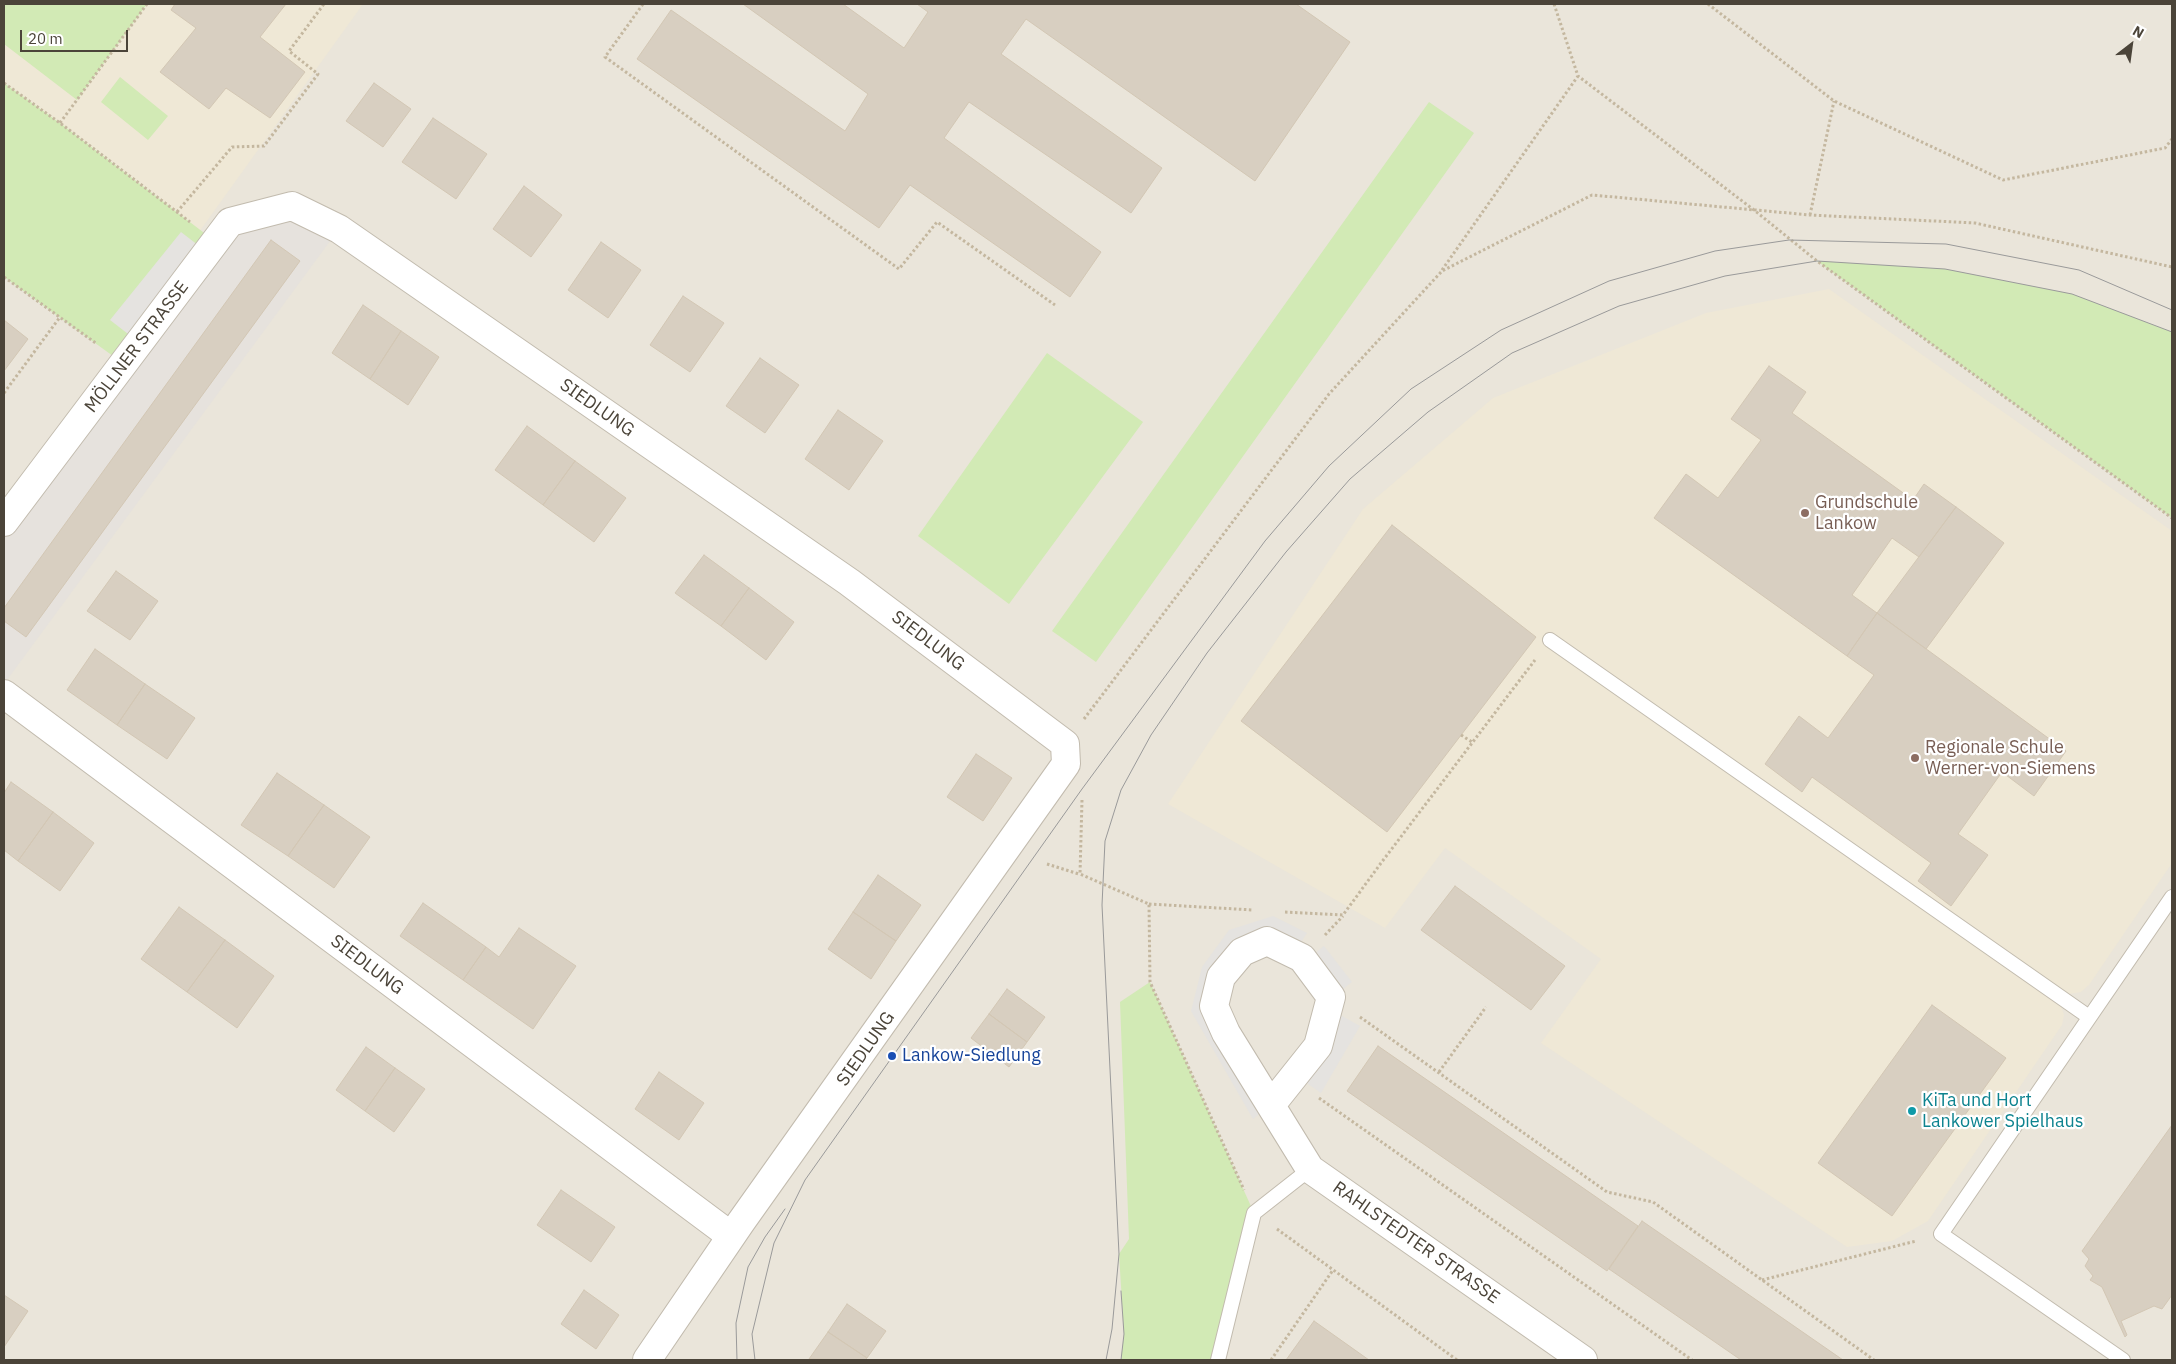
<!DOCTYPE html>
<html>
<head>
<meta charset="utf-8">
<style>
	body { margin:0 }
	#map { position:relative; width:2176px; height:1364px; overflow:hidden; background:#f6f3ec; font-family:"IBM Plex Sans",sans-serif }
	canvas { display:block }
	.frame { position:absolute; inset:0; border:5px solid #4b4439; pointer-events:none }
	.north { position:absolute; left:2106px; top:20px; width:50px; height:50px; -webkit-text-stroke:4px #fff; paint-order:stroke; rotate:30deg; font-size:14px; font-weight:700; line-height:20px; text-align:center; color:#4b4439 }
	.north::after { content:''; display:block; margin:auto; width:18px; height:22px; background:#4b4439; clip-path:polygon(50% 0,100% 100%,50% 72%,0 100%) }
	.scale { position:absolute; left:20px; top:30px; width:108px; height:22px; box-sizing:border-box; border:2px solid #4b4439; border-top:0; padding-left:6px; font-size:15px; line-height:18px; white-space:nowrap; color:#4b4439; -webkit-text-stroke:4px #fff; paint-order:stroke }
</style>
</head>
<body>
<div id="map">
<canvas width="2176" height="1364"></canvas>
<div class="frame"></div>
<div class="north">N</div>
<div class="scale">20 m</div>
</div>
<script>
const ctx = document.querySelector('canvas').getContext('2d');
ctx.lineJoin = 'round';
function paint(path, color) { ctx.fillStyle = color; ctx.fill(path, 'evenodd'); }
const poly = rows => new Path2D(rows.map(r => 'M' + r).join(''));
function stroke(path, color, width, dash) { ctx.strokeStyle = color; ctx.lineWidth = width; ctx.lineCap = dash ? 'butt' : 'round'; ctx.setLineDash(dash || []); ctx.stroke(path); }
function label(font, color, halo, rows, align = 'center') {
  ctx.font = font + ' "IBM Plex Sans",sans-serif'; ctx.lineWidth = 4.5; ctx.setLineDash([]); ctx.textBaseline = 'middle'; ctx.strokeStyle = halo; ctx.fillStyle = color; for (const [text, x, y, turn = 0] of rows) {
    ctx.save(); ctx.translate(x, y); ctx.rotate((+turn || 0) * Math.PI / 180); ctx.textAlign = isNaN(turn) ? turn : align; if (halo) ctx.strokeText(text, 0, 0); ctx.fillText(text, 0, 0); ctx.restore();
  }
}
paint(poly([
	[4,4,2172,4,2172,1360,4,1360]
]), '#eae5da');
paint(poly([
	[292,206,339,229,4,684,4,521,216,242]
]), '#e6e2dd');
paint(poly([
	[4,4,363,4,117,346,4,264],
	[1829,289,2172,531,2172,863,2089,985,2081,992,2069,994,2061,1006,2064,1015,2062,1025,1928,1221,1892,1241,1847,1247,1541,1043,1601,959,1445,848,1385,928,1168,804,1363,509,1493,398,1706,313]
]), '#efe8d6');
paint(poly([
	[4,4,147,4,77,100,4,44],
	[120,77,168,116,148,140,101,102],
	[4,83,60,123,216,242,124,364,4,277],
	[1429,102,1474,133,1096,662,1052,631],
	[1817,261,1945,269,2072,294,2172,332,2172,518],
	[1047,353,1143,422,1009,604,918,536],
	[1150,982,1254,1213,1218,1360,1121,1360,1124,1334,1119,1254,1129,1239,1120,1002]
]), '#d2eab5');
paint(poly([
	[181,232,203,249,132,337,110,320],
	[1273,916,1307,933,1299,945,1211,974,1263,1111,1253,1119,1191,1011,1202,967,1229,930],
	[1324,946,1352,982,1338,993,1310,957],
	[1335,1012,1360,1026,1321,1093,1301,1079]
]), '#e5e3e0');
const building = poly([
	[175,4,286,4,260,37,305,72,270,118,226,88,209,109,160,72,196,28,171,10,175,4],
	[743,4,843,4,904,48,928,12,917,4,1296,4,1350,42,1255,181,1026,19,1001,54,1162,168,1131,213,969,102,944,138,1101,252,1070,297,910,185,879,228,637,59,671,10,845,131,868,94,743,4],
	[374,83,411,109,383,147,346,121,374,83],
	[433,118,487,154,456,199,402,162,433,118],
	[524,186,562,215,531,257,493,229,524,186],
	[271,240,300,261,26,637,4,621,4,608,271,240],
	[601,242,641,270,608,318,568,290,601,242],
	[683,296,724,323,690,372,650,345,683,296],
	[363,305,401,331,370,379,332,353,363,305],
	[4,320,28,339,4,371,4,320],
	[401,331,439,357,408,405,370,379,401,331],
	[760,358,799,385,765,433,726,406,760,358],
	[1769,366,1806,392,1792,413,1913,500,1924,484,1956,507,1919,557,1892,538,1852,595,1877,613,1847,656,1654,518,1686,474,1718,498,1761,440,1731,419,1769,366],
	[838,410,883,441,849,490,805,459,838,410],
	[527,426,575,461,543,505,495,470,527,426],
	[575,461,626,498,594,542,543,505,575,461],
	[1956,507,2004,543,1926,649,1877,613,1956,507],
	[1392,525,1536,637,1387,832,1241,721,1392,525],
	[704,555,749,588,721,626,675,593,704,555],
	[116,571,158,601,130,640,87,611,116,571],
	[749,588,794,622,766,660,721,626,749,588],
	[1877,613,2066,751,2034,796,2002,772,1958,834,1988,855,1951,906,1918,881,1931,863,1812,777,1802,792,1765,764,1799,716,1828,738,1874,675,1847,656,1877,613],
	[95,649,145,684,117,725,67,690,95,649],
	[145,684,195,718,167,759,117,725,145,684],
	[976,754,1012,778,983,821,947,797,976,754],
	[277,773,324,805,288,856,241,825,277,773],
	[11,782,53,812,18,861,4,850,4,793,11,782],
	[324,805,370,837,334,888,288,856,324,805],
	[53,812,94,843,60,891,18,861,53,812],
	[878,875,921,905,896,941,853,912,878,875],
	[1455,886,1565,966,1531,1010,1421,930,1455,886],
	[423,903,486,947,463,980,400,936,423,903],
	[179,907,225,940,187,992,141,959,179,907],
	[853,912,896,941,871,979,828,949,853,912],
	[519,928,576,966,533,1029,463,980,486,947,499,957,519,928],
	[225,940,274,976,237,1028,187,992,225,940],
	[1007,989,1045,1017,1027,1042,989,1014,1007,989],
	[1932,1005,2006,1058,1892,1216,1818,1163,1932,1005],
	[989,1014,1027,1042,1009,1067,971,1038,989,1014],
	[1378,1046,1638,1226,1607,1271,1347,1091,1378,1046],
	[366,1047,395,1068,365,1111,336,1090,366,1047],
	[395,1068,425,1089,394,1132,365,1111,395,1068],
	[659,1072,704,1103,679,1140,635,1109,659,1072],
	[2172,1125,2172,1295,2162,1309,2154,1306,2121,1321,2127,1335,2125,1337,2102,1287,2090,1280,2093,1276,2085,1266,2089,1259,2082,1251,2172,1125],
	[561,1190,615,1227,591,1262,537,1225,561,1190],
	[1642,1221,1703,1263,1843,1360,1741,1360,1670,1311,1609,1269,1642,1221],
	[584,1290,619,1315,596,1349,561,1324,584,1290],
	[4,1295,28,1311,4,1347,4,1295],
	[847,1304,886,1331,867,1358,828,1332,847,1304],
	[1314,1321,1369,1360,1370,1360,1286,1360,1314,1321],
	[828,1332,867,1358,865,1360,809,1359,828,1332]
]);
paint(building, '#d8cfc1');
stroke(building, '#d3c7b4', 1);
const lane = poly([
	[1550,640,2089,1017],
	[1218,1360,1254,1213,1310,1169],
	[2123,1360,1941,1234,2172,897]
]);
const street = poly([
	[4,522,230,222,292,206,339,229,849,582,1065,744,1066,764,741,1222,647,1360],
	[4,694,731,1236],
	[1271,1105,1318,1046,1331,997,1302,958,1267,941,1242,952,1221,977,1214,1006,1226,1033,1310,1169,1583,1360]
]);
stroke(lane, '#c2bbae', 16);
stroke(street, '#c2bbae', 30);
stroke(poly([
	[643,4,605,57,899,269,937,222,1055,305],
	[1554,4,1578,76,1754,210,1817,261,2172,518],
	[1708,4,1834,101,2003,180,2165,148,2172,139],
	[4,83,60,123,190,222],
	[60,123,147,4],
	[177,212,232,147,264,146,318,74,289,51,324,4],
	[1810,215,1834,101],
	[1442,270,1578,76],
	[4,277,97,344],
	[4,393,60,317],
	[1084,719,1329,394,1442,271,1592,195,1810,215,1975,223,2172,267],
	[1461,735,1472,742],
	[1082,800,1080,874,1149,904,1150,982,1244,1190],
	[1047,864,1079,874],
	[1149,904,1253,910],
	[1285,912,1343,915,1381,863,1535,660],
	[1325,935,1343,916],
	[1360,1017,1607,1192,1653,1202,1874,1360],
	[1439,1072,1486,1007],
	[1319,1098,1692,1360],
	[1277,1229,1457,1360],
	[1762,1280,1916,1241],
	[1271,1360,1333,1270]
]), '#c4b79f', 3, [2.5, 2.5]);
stroke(lane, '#fff', 14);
stroke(street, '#fff', 28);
stroke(poly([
	[737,1360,736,1323,748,1267,765,1237,785,1209],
	[755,1360,752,1334,774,1243,805,1180,1082,789,1265,541,1329,466,1411,389,1501,330,1609,281,1715,251,1789,240,1946,244,2079,270,2172,310],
	[1106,1360,1112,1329,1119,1254,1102,905,1105,841,1121,790,1151,735,1207,653,1286,552,1350,479,1428,412,1512,353,1619,306,1725,276,1817,261,1945,269,2072,294,2172,332],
	[1121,1360,1124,1334,1121,1291]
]), '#9a9a9a', 1);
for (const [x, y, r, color] of [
	[1805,513,5,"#8d6e63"],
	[1915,758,5,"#8d6e63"],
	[892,1056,5,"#1a4fb4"],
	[1912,1111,5,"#0f9aa8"]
]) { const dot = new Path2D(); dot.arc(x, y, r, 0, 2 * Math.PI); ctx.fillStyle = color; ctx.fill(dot); stroke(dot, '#fff', 2); }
label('18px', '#4b4439', '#fff', [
	["MÖLLNER STRASSE",137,347,-53],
	["SIEDLUNG",597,408,35],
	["SIEDLUNG",928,641,37],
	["SIEDLUNG",367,965,37],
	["SIEDLUNG",866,1049,-55],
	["RAHLSTEDTER STRASSE",1416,1243,35]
]);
label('18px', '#785e54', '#fff', [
	["Grundschule",1815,503],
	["Lankow",1815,524],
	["Regionale Schule",1925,748],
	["Werner-von-Siemens",1925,769]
], 'left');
label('18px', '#164399', '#fff', [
	["Lankow-Siedlung",902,1056]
], 'left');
label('18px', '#0d838f', '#fff', [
	["KiTa und Hort",1922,1101],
	["Lankower Spielhaus",1922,1122]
], 'left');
</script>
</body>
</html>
